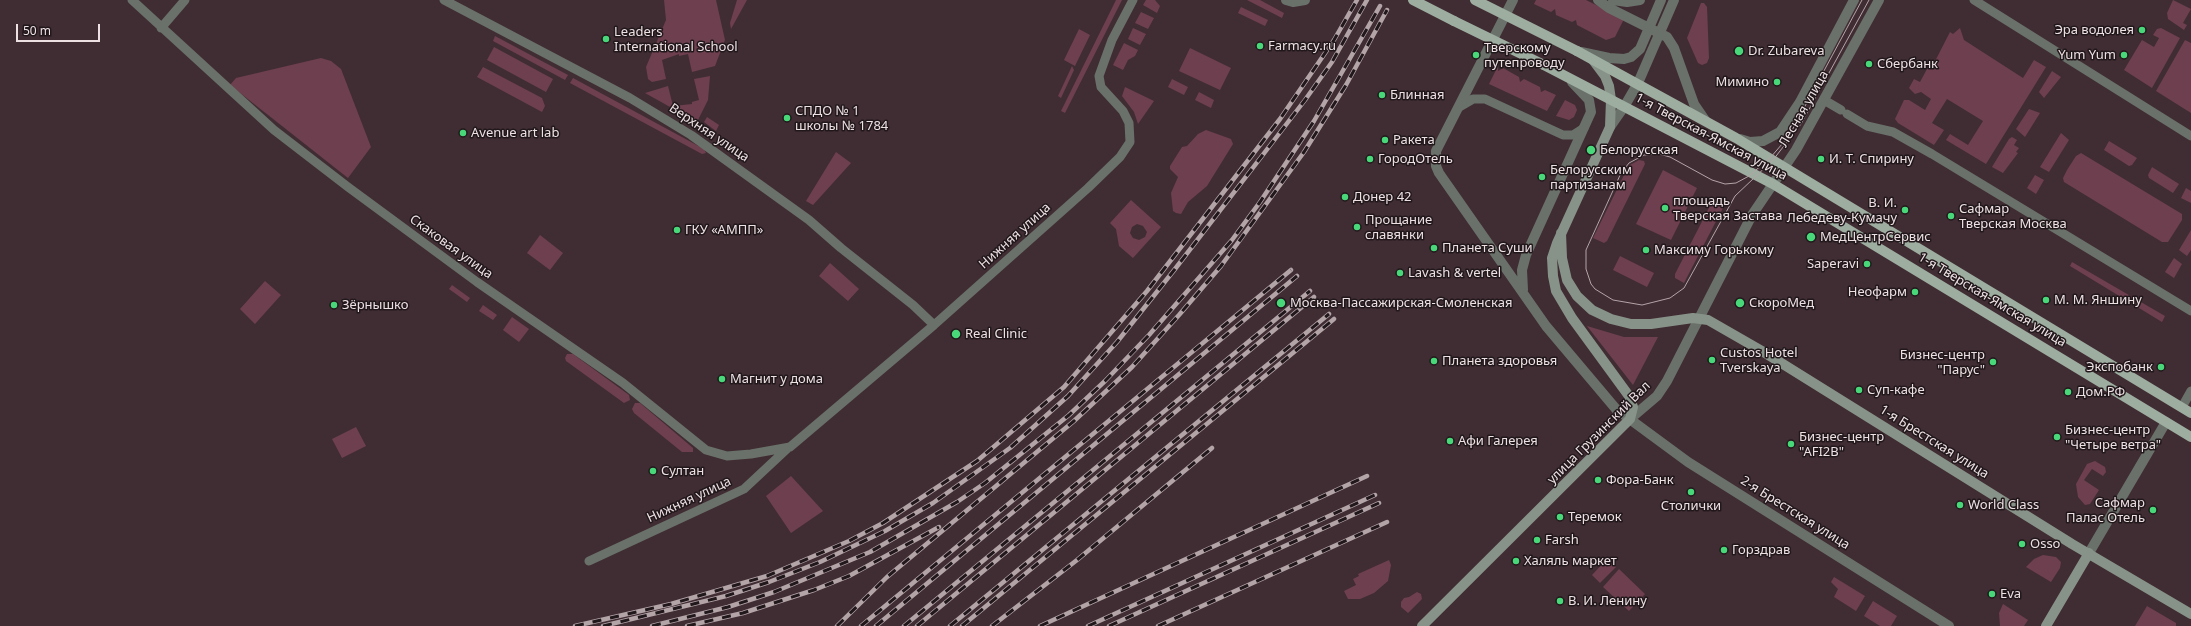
<!DOCTYPE html>
<html>
<head>
<meta charset="utf-8">
<style>
	body { margin:0 }
	#map { position:relative; width:2191px; height:626px; overflow:hidden; background:#402d33; font-family:"Noto Sans",sans-serif }
	canvas { display:block }
	.scale { position:absolute; left:16px; top:24px; width:84px; height:18px; box-sizing:border-box; border:2px solid #eee1e4; border-top:0; padding-left:5px; font-size:12px; line-height:14px; white-space:nowrap; color:#eee1e4; -webkit-text-stroke:3px #21181b; paint-order:stroke }
</style>
</head>
<body>
<div id="map">
<canvas width="2191" height="626"></canvas>
<div class="scale">50 m</div>
</div>
<script>
const ctx = document.querySelector('canvas').getContext('2d');
ctx.lineJoin = 'round';
function paint(path, color) { ctx.fillStyle = color; ctx.fill(path, 'evenodd'); }
const poly = rows => new Path2D(rows.map(r => 'M' + r).join(''));
function stroke(path, color, width, dash) { ctx.strokeStyle = color; ctx.lineWidth = width; ctx.lineCap = dash ? 'butt' : 'round'; ctx.setLineDash(dash || []); ctx.stroke(path); }
function label(font, color, halo, rows, align = 'center') {
  ctx.font = font + ' "Noto Sans",sans-serif'; ctx.lineWidth = 3; ctx.setLineDash([]); ctx.textBaseline = 'middle'; ctx.strokeStyle = halo; ctx.fillStyle = color; for (const [text, x, y, turn = 0] of rows) {
    ctx.save(); ctx.translate(x, y); ctx.rotate((+turn || 0) * Math.PI / 180); ctx.textAlign = isNaN(turn) ? turn : align; if (halo) ctx.strokeText(text, 0, 0); ctx.fillText(text, 0, 0); ctx.restore();
  }
}
paint(poly([
	[664,0,716,0,725,40,715,66,692,72,688,54,679,56,679,54,662,60,666,79,652,82,648,79,646,67,666,20],
	[737,0,747,0,731,29,730,23],
	[1116,0,1122,0,1065,113,1061,111],
	[1146,0,1155,0,1160,6,1157,13,1143,5],
	[1247,0,1260,0,1284,13,1282,18],
	[1536,0,1586,0,1624,19,1615,37,1606,40,1577,25,1576,20,1572,22,1556,15,1555,9,1551,12,1534,4],
	[2173,0,2191,9,2183,23,2187,25,2184,30,2168,19,2167,13],
	[1701,3,1704,3,1707,7,1709,58,1707,63,1702,65,1698,63,1687,38],
	[1241,7,1268,20,1265,26,1238,13],
	[1141,12,1154,18,1148,29,1135,23],
	[1133,28,1146,34,1140,45,1128,39],
	[1960,28,1964,40,2023,78,2034,60,2046,67,1986,164,1946,140,1950,134,1968,145,1983,121,1947,99,1932,123,1944,130,1934,145,1898,123,1895,119,1904,100,1909,100,1925,110,1931,99,1921,92,1915,94,1909,88,1914,79,1920,82,1927,69,1931,69,1950,32,1953,34],
	[2161,28,2180,38,2152,88,2124,70,2142,40,2154,47,2159,38,2153,35,2157,29],
	[1079,29,1090,35,1075,66,1064,60],
	[495,36,568,75,565,80,493,41],
	[2185,40,2191,43,2191,113,2156,91],
	[1124,43,1138,50,1135,56,1128,60,1123,70,1113,65],
	[494,47,553,79,546,92,487,60],
	[1190,48,1231,68,1220,90,1179,71],
	[321,58,331,61,341,69,371,147,348,178,230,85,236,78],
	[1072,66,1074,70,1061,98,1058,96],
	[1498,66,1498,71,1503,68,1519,77,1520,82,1524,79,1540,87,1541,92,1545,90,1556,95,1547,111,1489,84],
	[483,67,542,98,545,106,542,112,477,77],
	[2052,71,2061,77,2044,98,2039,92],
	[710,76,708,100,697,122,645,93,668,86,673,106,692,104,692,102,699,100,694,79],
	[573,78,704,149,706,153,702,154,570,83],
	[1172,79,1188,87,1184,95,1168,87],
	[1125,87,1154,101,1138,124,1134,112,1122,96],
	[1199,92,1214,100,1211,108,1195,100],
	[1565,100,1575,105,1577,110,1574,117,1569,120,1556,116],
	[2029,109,2040,113,2025,137,2016,129],
	[707,117,719,125,716,131,704,122],
	[1206,130,1231,139,1233,144,1207,186,1188,202,1181,214,1176,213,1173,211,1171,193,1178,177,1170,169,1170,166,1182,147,1187,146,1198,134],
	[2061,133,2069,140,2049,172,2040,167],
	[2012,137,2017,140,2014,145,2019,148,2016,152,2018,153,2003,173,1992,167,2009,139],
	[2109,141,2137,158,2132,165,2129,166,2104,150],
	[836,152,851,163,813,205,806,201],
	[2081,153,2182,214,2182,220,2168,242,2162,242,2064,182,2063,178,2067,170,2076,156],
	[1639,160,1644,161,1645,164,1607,241,1604,243,1593,238,1624,175,1630,165],
	[2152,167,2179,184,2173,193,2149,178,2148,175],
	[1663,170,1697,188,1671,240,1636,224],
	[2035,175,2044,180,2036,194,2027,188],
	[2186,188,2191,191,2191,203,2181,198],
	[1716,199,1725,204,1684,283,1675,278,1675,274,1713,200],
	[1131,200,1161,227,1133,258,1119,246,1116,229,1110,223],
	[1137,224,1143,226,1147,232,1145,237,1139,240,1133,238,1130,233,1132,227],
	[2191,230,2191,250,2187,256,2179,250],
	[540,235,563,253,550,270,527,253],
	[1620,256,1654,273,1647,287,1613,270],
	[2174,258,2182,264,2174,278,2165,272],
	[2072,262,2165,316,2162,322,2070,266],
	[830,263,859,289,848,301,819,276],
	[265,281,281,295,255,324,240,309],
	[452,285,470,298,467,302,449,289],
	[483,305,497,315,493,320,479,311],
	[512,317,529,329,519,342,503,330],
	[1587,326,1624,337,1658,337,1633,385],
	[567,354,573,354,629,395,630,400,624,403,566,361,565,358],
	[635,403,640,403,693,448,693,452,682,452,634,413,632,409],
	[356,427,366,446,342,458,332,439],
	[2095,461,2105,467,2106,472,2103,476,2092,469,2084,480,2099,490,2090,504,2085,505,2078,497,2076,484,2087,464],
	[791,476,823,511,791,533,766,496],
	[2043,555,2056,557,2061,562,2060,568,2051,582,2026,567,2034,559],
	[1607,559,1616,567,1600,583,1592,575],
	[1389,560,1391,565,1388,581,1374,593,1360,599,1348,599,1344,591,1356,585,1353,579,1359,576,1358,574],
	[1619,569,1645,594,1629,611,1603,587],
	[1834,577,1865,596,1856,611,1834,597,1838,589,1831,582],
	[1417,592,1421,594,1422,599,1408,613,1401,607,1401,602,1404,598,1409,597],
	[1873,601,1897,616,1891,626,1880,626,1864,616],
	[2003,604,2028,620,2024,626,2000,626,1999,613],
	[2147,606,2176,623,2176,626,2135,626]
]), '#6e3f4f');
stroke(poly([
	[132,0,274,130,348,187,477,282,623,383,706,450,727,456,751,454,790,447,934,325,1088,188,1120,157,1130,142,1129,123,1123,111,1101,87,1099,76,1112,40,1133,0],
	[444,0,630,98,691,135,809,220,841,248,913,305,934,325],
	[1974,0,2191,136],
	[161,28,185,0],
	[1824,100,1841,110],
	[1461,106,1473,99,1485,99,1563,135,1573,135,1584,128],
	[1847,114,1867,126,1893,132,1932,154,2191,311],
	[2182,407,2191,391],
	[589,561,744,489,789,447]
]), '#69716a', 9);
stroke(poly([
	[1286,0,1293,2,1305,0],
	[1513,0,1436,151,1436,166,1439,173,1546,326,1616,409,1688,462,1949,626],
	[1598,0,1609,8,1667,37,1674,48,1694,104,1705,120],
	[1613,0,1627,2,1640,0],
	[1581,52,1609,58,1624,59,1631,57,1640,49,1661,0],
	[1610,127,1624,107,1638,83,1674,0],
	[1740,139,1750,142,1763,141,1780,132,1800,102,1854,0],
	[1523,290,1522,270,1526,255,1591,112,1589,100,1572,82],
	[1630,419,1657,396,1667,381,1752,215,1796,150,1879,0],
	[2089,553,2166,422]
]), '#69716a', 10);
stroke(poly([
	[1561,233,1562,258,1567,280,1577,296,1592,310,1611,319,1631,324,1651,324,1693,318,1708,320,1762,351,2072,544,2191,614],
	[1422,626,1630,419,1633,407,1629,396,1572,318,1556,291,1553,276,1552,258,1557,243,1610,127,1611,100,1609,86,1605,76,1593,60],
	[2046,626,2089,553]
]), '#879389', 10);
stroke(poly([
	[1413,0,1454,21],
	[1577,51,1736,138,2191,413],
	[1544,65,1773,184,2191,437]
]), '#9dada0', 10);
stroke(poly([
	[1862,0,1789,136,1770,158,1749,176,1736,183,1725,184,1712,180,1670,157,1659,154,1644,155,1629,163,1621,173,1586,250,1586,269,1591,284,1595,289,1613,300,1642,305,1670,298,1684,288,1735,196,1773,160,1801,124,1869,0]
]), '#b3a4a8', 1);
const rail = poly([
	[575,626,671,604,767,576,849,541,883,523,977,461,1064,387,1147,291,1280,119,1334,40,1357,0],
	[603,626,726,596,769,582,820,562,885,531,933,503,1010,448,1068,396,1117,342,1175,269,1305,100,1332,62,1367,0],
	[652,626,728,607,774,592,870,552,957,502,985,483,1069,415,1105,381,1149,335,1232,240,1260,202,1314,121,1380,6],
	[687,626,743,613,814,590,849,576,939,527],
	[837,626,887,577,1074,421,1132,367,1179,315,1221,266,1304,152,1346,85,1387,10],
	[861,626,1291,270],
	[876,626,1297,276],
	[904,626,1310,291],
	[917,626,1314,297],
	[950,626,1329,314],
	[962,626,1334,319],
	[992,626,1077,560,1212,448],
	[1040,626,1367,476],
	[1088,626,1375,495],
	[1109,626,1379,503],
	[1158,626,1387,522]
]);
stroke(rail, '#b3a4a8', 4.5);
stroke(rail, '#21181b', 3, [9]);
stroke(poly([
	[1475,0,1577,51],
	[1454,21,1544,65]
]), '#9dada0', 10);
for (const [x, y, r, color] of [
	[2142,30,4,"#48d779"],
	[606,39,4,"#48d779"],
	[1260,46,4,"#48d779"],
	[1739,51,5,"#48d779"],
	[1476,55,4,"#48d779"],
	[2124,55,4,"#48d779"],
	[1869,64,4,"#48d779"],
	[1777,82,4,"#48d779"],
	[1382,95,4,"#48d779"],
	[787,118,4,"#48d779"],
	[463,133,4,"#48d779"],
	[1385,140,4,"#48d779"],
	[1591,150,5,"#48d779"],
	[1370,159,4,"#48d779"],
	[1821,159,4,"#48d779"],
	[1542,177,4,"#48d779"],
	[1345,197,4,"#48d779"],
	[1665,208,4,"#48d779"],
	[1905,210,4,"#48d779"],
	[1951,216,4,"#48d779"],
	[1357,227,4,"#48d779"],
	[677,230,4,"#48d779"],
	[1811,237,5,"#48d779"],
	[1434,248,4,"#48d779"],
	[1646,250,4,"#48d779"],
	[1867,264,4,"#48d779"],
	[1400,273,4,"#48d779"],
	[1915,292,4,"#48d779"],
	[2046,300,4,"#48d779"],
	[1281,303,5,"#48d779"],
	[1740,303,5,"#48d779"],
	[334,305,4,"#48d779"],
	[956,334,5,"#48d779"],
	[1712,360,4,"#48d779"],
	[1434,361,4,"#48d779"],
	[1993,362,4,"#48d779"],
	[2161,367,4,"#48d779"],
	[722,379,4,"#48d779"],
	[1859,390,4,"#48d779"],
	[2068,392,4,"#48d779"],
	[2057,437,4,"#48d779"],
	[1450,441,4,"#48d779"],
	[1791,444,4,"#48d779"],
	[653,471,4,"#48d779"],
	[1598,480,4,"#48d779"],
	[1691,492,4,"#48d779"],
	[1960,505,4,"#48d779"],
	[2153,510,4,"#48d779"],
	[1560,517,4,"#48d779"],
	[1537,540,4,"#48d779"],
	[2022,544,4,"#48d779"],
	[1724,550,4,"#48d779"],
	[1516,561,4,"#48d779"],
	[1992,594,4,"#48d779"],
	[1560,601,4,"#48d779"]
]) { const dot = new Path2D(); dot.arc(x, y, r, 0, 2 * Math.PI); ctx.fillStyle = color; ctx.fill(dot); stroke(dot, '#21181b', 1.5); }
label('13px', '#eee1e4', '#21181b', [
	["Эра водолея",2134,30,"right"],
	["Leaders",614,32],
	["International School",614,47],
	["Farmacy.ru",1268,46],
	["Тверскому",1484,48],
	["путепроводу",1484,63],
	["Dr. Zubareva",1748,51],
	["Yum Yum",2116,55,"right"],
	["Сбербанк",1877,64],
	["Мимино",1769,82,"right"],
	["Блинная",1390,95],
	["СПДО № 1",795,111],
	["школы № 1784",795,126],
	["Avenue art lab",471,133],
	["Ракета",1393,140],
	["Белорусская",1600,150],
	["ГородОтель",1378,159],
	["И. Т. Спирину",1829,159],
	["Белорусским",1550,170],
	["партизанам",1550,185],
	["Донер 42",1353,197],
	["площадь",1673,201],
	["Тверская Застава",1673,216],
	["В. И.",1897,203,"right"],
	["Лебедеву-Кумачу",1897,218,"right"],
	["Сафмар",1959,209],
	["Тверская Москва",1959,224],
	["Прощание",1365,220],
	["славянки",1365,235],
	["ГКУ «АМПП»",685,230],
	["МедЦентрСервис",1820,237],
	["Планета Суши",1442,248],
	["Максиму Горькому",1654,250],
	["Saperavi",1859,264,"right"],
	["Lavash & vertel",1408,273],
	["Неофарм",1907,292,"right"],
	["М. М. Яншину",2054,300],
	["Москва-Пассажирская-Смоленская",1290,303],
	["СкороМед",1749,303],
	["Зёрнышко",342,305],
	["Real Clinic",965,334],
	["Custos Hotel",1720,353],
	["Tverskaya",1720,368],
	["Бизнес-центр",1985,355,"right"],
	["\"Парус\"",1985,370,"right"],
	["Планета здоровья",1442,361],
	["Экспобанк",2153,367,"right"],
	["Магнит у дома",730,379],
	["Суп-кафе",1867,390],
	["Дом.РФ",2076,392],
	["Бизнес-центр",2065,430],
	["\"Четыре ветра\"",2065,445],
	["Бизнес-центр",1799,437],
	["\"AFI2B\"",1799,452],
	["Афи Галерея",1458,441],
	["Султан",661,471],
	["Фора-Банк",1606,480],
	["Сафмар",2145,503,"right"],
	["Палас Отель",2145,518,"right"],
	["World Class",1968,505],
	["Столички",1691,506,"center"],
	["Теремок",1568,517],
	["Farsh",1545,540],
	["Osso",2030,544],
	["Горздрав",1732,550],
	["Халяль маркет",1524,561],
	["Eva",2000,594],
	["В. И. Ленину",1568,601]
], 'left');
label('13px', '#eee1e4', '#21181b', [
	["Лесная улица",1804,109,-60],
	["Верхняя улица",709,133,34],
	["1-я Тверская-Ямская улица",1711,137,28],
	["Нижняя улица",1015,236,-42],
	["Скаковая улица",451,247,36],
	["1-я Тверская-Ямская улица",1992,300,31],
	["улица Грузинский Вал",1599,433,-45],
	["1-я Брестская улица",1934,442,32],
	["Нижняя улица",689,500,-25],
	["2-я Брестская улица",1795,513,32]
]);
</script>
</body>
</html>
